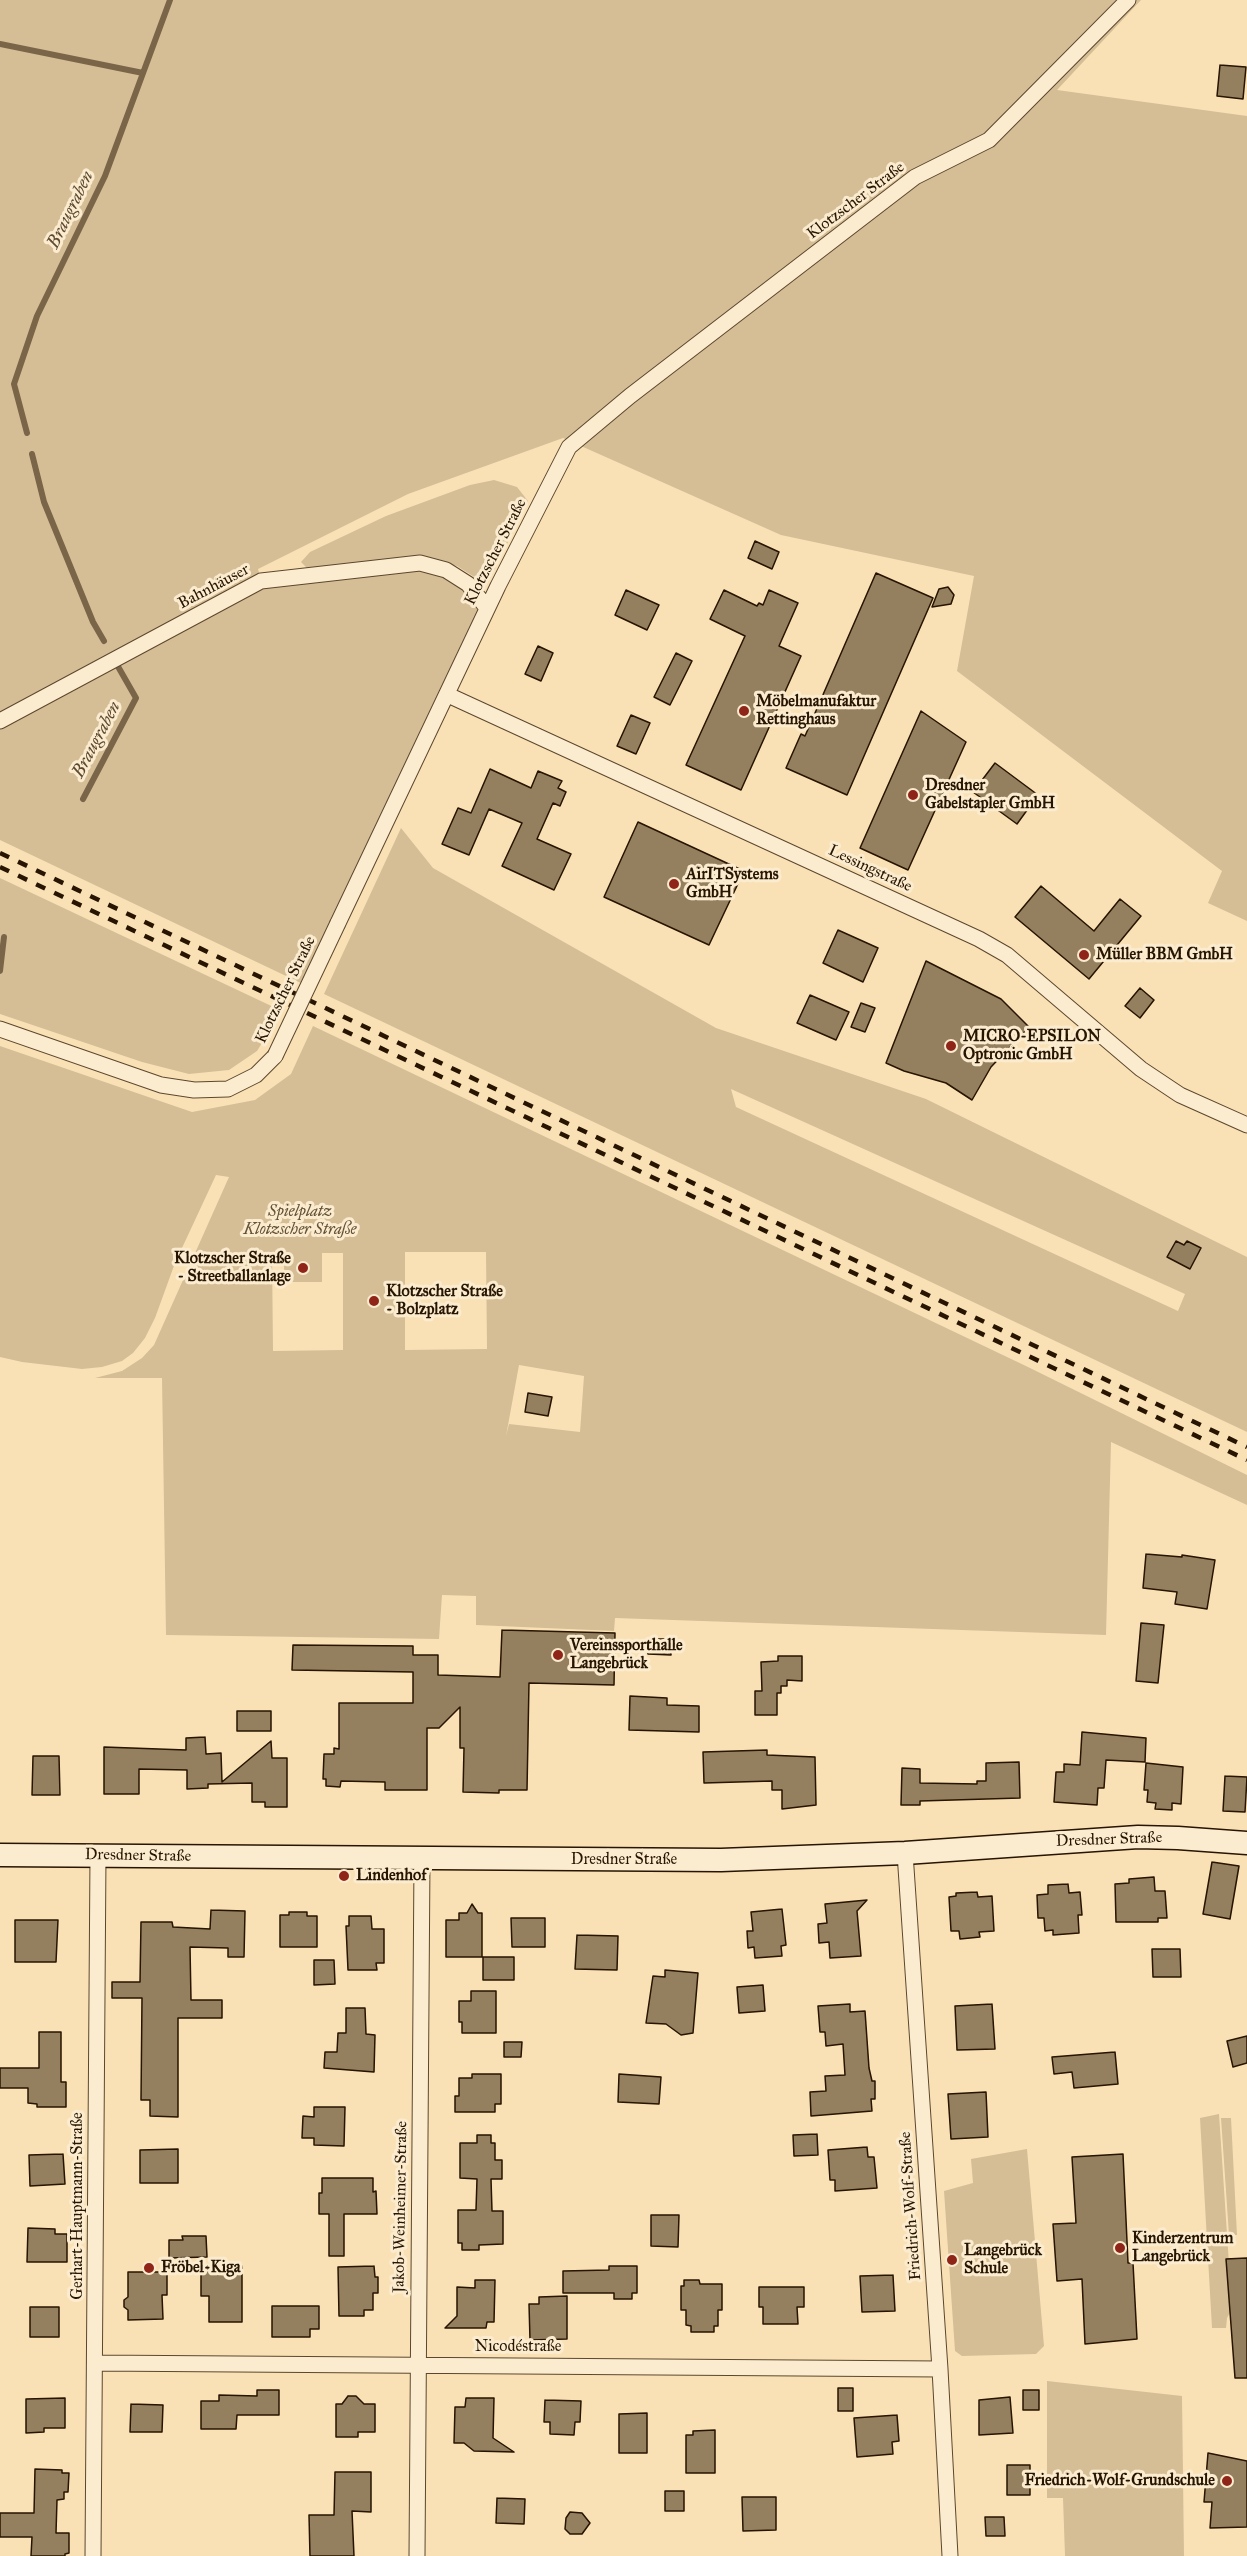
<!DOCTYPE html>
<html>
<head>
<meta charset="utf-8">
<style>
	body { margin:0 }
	canvas { display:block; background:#f9e1b5 }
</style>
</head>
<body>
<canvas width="1247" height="2556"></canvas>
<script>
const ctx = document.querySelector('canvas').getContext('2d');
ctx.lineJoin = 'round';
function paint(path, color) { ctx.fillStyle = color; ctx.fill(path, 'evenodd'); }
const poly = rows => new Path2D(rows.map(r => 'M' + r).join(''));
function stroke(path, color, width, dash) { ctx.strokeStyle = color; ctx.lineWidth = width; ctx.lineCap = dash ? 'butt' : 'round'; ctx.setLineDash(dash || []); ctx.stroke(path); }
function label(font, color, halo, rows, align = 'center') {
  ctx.font = font + ' "IM FELL Great Primer",serif'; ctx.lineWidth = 6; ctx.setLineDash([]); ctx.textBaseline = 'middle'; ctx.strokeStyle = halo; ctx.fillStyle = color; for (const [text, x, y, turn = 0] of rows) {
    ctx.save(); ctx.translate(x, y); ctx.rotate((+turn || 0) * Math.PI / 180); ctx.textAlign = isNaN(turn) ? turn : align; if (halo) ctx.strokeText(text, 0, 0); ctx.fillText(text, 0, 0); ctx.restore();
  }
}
paint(poly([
	[0,0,1141,0,1057,90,1247,116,1247,921,1208,903,1222,871,957,671,974,576,781,535,563,438,408,494,258,569,261,581,420,564,446,571,485,608,305,985,0,840],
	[494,480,517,487,528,501,487,585,457,566,427,558,308,569,301,562,310,552,386,516,470,485],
	[401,828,433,868,716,1028,926,1099,1247,1257,1247,1432,324,994],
	[731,1089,1185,1294,1178,1311,736,1107],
	[0,878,282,1011,257,1051,229,1070,189,1074,142,1062,0,1014],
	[313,1026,1028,1367,1247,1475,1247,1505,1111,1442,1106,1635,615,1618,614,1631,476,1625,476,1596,442,1595,439,1639,166,1635,162,1378,95,1378,122,1371,142,1358,154,1345,229,1177,216,1175,175,1263,155,1318,145,1338,133,1353,122,1361,102,1367,82,1369,22,1362,0,1357,0,1046,192,1112,255,1100,291,1074],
	[405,1252,486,1252,487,1349,405,1350],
	[272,1253,284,1253,284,1282,322,1282,322,1253,343,1253,343,1350,273,1351],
	[519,1365,584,1376,580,1432,509,1424,506,1436],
	[1219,2114,1232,2309,1227,2318,1226,2328,1212,2328,1200,2118],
	[1221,2118,1231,2118,1237,2235,1229,2235],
	[1027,2149,1044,2346,1036,2354,962,2356,955,2351,944,2191,973,2183,971,2159],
	[1047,2381,1182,2396,1184,2556,1065,2556,1063,2498,1047,2498]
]), '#d5be96');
stroke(poly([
	[0,44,143,73],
	[27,433,14,384,37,316,105,176,170,0],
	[32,454,44,502,93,622,104,641],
	[83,799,136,698,116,663],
	[0,971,4,937]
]), '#7a6548', 6);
const building = poly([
	[1220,65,1246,67,1243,99,1217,96,1220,65],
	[755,541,779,552,772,569,748,558,755,541],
	[876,573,933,598,847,795,786,768,801,734,805,736,876,573],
	[948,587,954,595,951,604,932,607,939,589,948,587],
	[626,590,659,605,647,630,615,615,626,590],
	[724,590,757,606,759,603,763,605,769,590,798,603,779,646,801,656,741,790,686,765,745,636,710,619,724,590],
	[538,646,553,653,541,681,525,674,538,646],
	[676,653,692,661,670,705,654,697,676,653],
	[921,711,966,742,908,870,860,848,921,711],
	[631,715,650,723,636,754,617,746,631,715],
	[995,763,1038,795,1017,824,973,792,995,763],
	[490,769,531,788,538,771,562,781,558,788,566,792,560,806,553,803,537,839,571,854,554,890,502,866,522,823,489,809,469,855,442,844,458,808,471,813,490,769],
	[638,822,744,871,709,945,604,897,638,822],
	[1041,886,1094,931,1120,899,1141,916,1089,979,1015,917,1041,886],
	[838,930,878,948,863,982,823,963,838,930],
	[926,961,1001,999,1029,1027,991,1067,972,1100,946,1083,904,1071,886,1063,926,961],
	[1140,988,1154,1000,1140,1018,1125,1006,1140,988],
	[810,995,849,1012,836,1040,797,1023,810,995],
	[861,1003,875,1008,865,1032,851,1027,861,1003],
	[1176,1241,1184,1245,1187,1241,1201,1248,1190,1269,1167,1257,1176,1241],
	[528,1393,552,1397,548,1416,525,1412,528,1393],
	[1146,1554,1182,1557,1182,1555,1215,1560,1207,1609,1175,1604,1177,1592,1143,1588,1146,1554],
	[1141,1623,1164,1625,1158,1683,1136,1681,1141,1623],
	[502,1630,615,1633,614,1685,529,1683,527,1790,499,1790,499,1793,463,1792,464,1748,460,1748,460,1707,439,1728,427,1728,427,1790,385,1790,385,1782,341,1781,340,1787,326,1786,326,1779,323,1779,324,1754,334,1754,334,1748,339,1749,339,1703,413,1703,413,1672,292,1670,293,1645,413,1646,413,1655,438,1655,438,1675,500,1677,502,1630],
	[648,1639,671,1639,671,1655,648,1654,648,1639],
	[778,1656,802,1656,802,1681,787,1680,787,1686,781,1686,781,1693,777,1693,777,1715,755,1715,755,1691,762,1691,761,1662,778,1661,778,1656],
	[630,1696,667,1698,667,1705,699,1706,699,1732,629,1730,630,1696],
	[237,1711,271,1711,271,1731,237,1731,237,1711],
	[1082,1732,1146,1738,1145,1762,1106,1760,1104,1788,1098,1788,1097,1805,1054,1802,1056,1772,1064,1772,1064,1764,1080,1765,1082,1732],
	[205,1737,206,1754,221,1753,222,1782,271,1741,272,1758,287,1758,287,1807,265,1807,265,1802,252,1802,252,1783,208,1784,208,1788,187,1789,187,1770,139,1769,139,1794,104,1794,104,1747,186,1750,186,1738,205,1737],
	[767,1750,767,1755,815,1757,816,1805,782,1809,782,1790,772,1790,772,1781,704,1783,703,1752,767,1750],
	[33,1756,59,1756,60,1795,32,1795,33,1756],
	[1019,1762,1020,1798,920,1801,920,1805,901,1805,902,1768,920,1769,920,1783,977,1784,977,1781,986,1781,986,1763,1019,1762],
	[1146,1763,1183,1767,1181,1804,1172,1803,1172,1810,1155,1809,1156,1803,1147,1802,1148,1790,1144,1790,1146,1763],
	[1225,1776,1247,1777,1245,1812,1223,1811,1225,1776],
	[1212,1862,1239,1866,1230,1919,1203,1914,1212,1862],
	[1154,1877,1155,1891,1165,1891,1167,1918,1158,1918,1158,1922,1116,1922,1115,1884,1129,1883,1129,1879,1154,1877],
	[1068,1884,1069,1893,1080,1892,1082,1915,1078,1915,1079,1933,1053,1935,1053,1930,1045,1931,1044,1918,1038,1918,1037,1895,1048,1894,1048,1885,1068,1884],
	[977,1892,978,1897,992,1896,994,1931,979,1932,980,1937,960,1939,959,1931,951,1931,949,1897,956,1896,956,1893,977,1892],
	[867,1900,857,1911,861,1956,830,1958,829,1942,819,1943,818,1924,827,1923,825,1904,867,1900],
	[472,1904,478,1913,482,1913,482,1957,446,1957,446,1920,459,1920,459,1913,467,1913,472,1904],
	[782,1909,786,1945,781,1946,782,1956,755,1958,754,1947,748,1948,747,1931,753,1931,751,1912,782,1909],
	[211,1910,245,1911,244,1957,228,1957,228,1948,190,1947,191,2000,222,2000,222,2018,178,2018,178,2117,150,2116,150,2100,141,2100,142,1998,112,1998,112,1982,140,1982,141,1922,172,1922,173,1927,210,1929,211,1910],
	[289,1912,307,1912,307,1916,317,1916,317,1947,280,1947,280,1915,289,1915,289,1912],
	[349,1916,371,1916,372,1929,384,1929,384,1963,376,1963,377,1970,348,1970,346,1926,349,1926,349,1916],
	[511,1918,545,1918,545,1947,512,1947,511,1918],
	[15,1920,58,1920,56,1962,15,1962,15,1920],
	[577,1935,618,1936,617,1970,575,1969,577,1935],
	[1152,1949,1180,1949,1181,1977,1153,1977,1152,1949],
	[483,1957,514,1957,514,1980,483,1980,483,1957],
	[314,1960,334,1960,335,1984,314,1985,314,1960],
	[665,1970,698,1973,693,2033,681,2035,666,2024,646,2023,653,1976,665,1977,665,1970],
	[763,1985,765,2011,739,2013,737,1987,763,1985],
	[471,1991,496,1991,496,2033,462,2033,462,2022,459,2022,459,2001,471,2001,471,1991],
	[850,2004,850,2012,865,2011,869,2068,872,2081,875,2081,875,2099,871,2099,872,2111,811,2116,810,2092,826,2091,825,2076,845,2075,843,2044,826,2046,825,2032,820,2032,818,2006,850,2004],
	[992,2004,995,2049,957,2050,955,2006,992,2004],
	[346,2008,365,2008,366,2034,375,2035,374,2072,324,2068,325,2052,337,2052,338,2033,346,2033,346,2008],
	[39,2032,61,2032,61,2082,66,2082,66,2107,37,2107,37,2104,28,2103,28,2088,0,2088,0,2068,39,2068,39,2032],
	[1247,2036,1247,2063,1233,2067,1227,2041,1247,2036],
	[504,2042,522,2042,521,2057,504,2057,504,2042],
	[1115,2052,1118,2084,1074,2088,1072,2072,1054,2074,1052,2057,1115,2052],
	[472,2074,501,2074,501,2104,495,2104,495,2112,455,2112,455,2096,459,2096,459,2078,472,2078,472,2074],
	[619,2074,661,2077,659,2104,618,2102,619,2074],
	[986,2092,988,2137,951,2139,948,2094,986,2092],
	[314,2107,345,2107,344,2146,314,2145,314,2138,302,2138,303,2116,314,2117,314,2107],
	[817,2134,818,2155,794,2156,793,2135,817,2134],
	[477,2135,491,2135,491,2143,495,2143,495,2160,502,2160,502,2179,491,2179,492,2211,503,2211,503,2244,479,2245,479,2250,462,2250,462,2243,458,2243,458,2210,476,2210,477,2179,460,2178,460,2143,477,2143,477,2135],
	[867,2147,868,2157,874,2157,877,2188,835,2191,835,2180,830,2180,828,2150,867,2147],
	[178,2149,178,2183,140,2183,140,2150,178,2149],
	[63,2154,65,2184,30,2186,29,2155,63,2154],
	[1123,2154,1128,2263,1133,2263,1137,2339,1085,2344,1082,2279,1057,2281,1053,2224,1076,2223,1072,2157,1123,2154],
	[322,2178,373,2178,373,2192,376,2191,377,2214,344,2214,344,2256,329,2256,329,2214,319,2214,319,2193,322,2193,322,2178],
	[651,2215,679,2215,678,2247,651,2246,651,2215],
	[28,2228,55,2229,55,2234,67,2234,67,2262,27,2262,28,2228],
	[182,2236,206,2236,207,2257,169,2258,169,2240,183,2240,182,2236],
	[1247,2258,1247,2378,1235,2378,1226,2259,1247,2258],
	[201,2266,242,2266,242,2322,209,2322,209,2296,201,2296,201,2266],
	[374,2266,375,2277,378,2277,378,2293,373,2293,373,2310,364,2310,364,2316,339,2316,338,2267,374,2266],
	[609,2266,637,2266,637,2293,632,2293,632,2299,614,2299,614,2293,563,2293,563,2271,609,2270,609,2266],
	[128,2272,167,2272,167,2295,162,2295,163,2319,128,2320,128,2310,124,2307,124,2300,128,2297,128,2272],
	[893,2275,895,2311,862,2312,860,2276,893,2275],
	[475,2280,495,2280,494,2322,487,2322,486,2328,445,2328,457,2316,457,2287,475,2288,475,2280],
	[684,2280,699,2280,700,2284,722,2284,722,2310,718,2310,718,2326,714,2326,714,2332,691,2332,691,2326,686,2325,686,2310,681,2310,681,2286,684,2286,684,2280],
	[759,2287,804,2287,804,2307,797,2307,798,2324,763,2324,763,2307,759,2307,759,2287],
	[567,2296,567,2339,530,2340,529,2304,539,2304,539,2297,567,2296],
	[272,2306,319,2306,319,2329,310,2329,310,2337,272,2337,272,2306],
	[30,2307,59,2307,59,2337,30,2337,30,2307],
	[838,2388,853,2388,853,2411,838,2411,838,2388],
	[257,2390,279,2390,279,2415,237,2415,236,2429,201,2429,201,2401,219,2401,219,2395,257,2396,257,2390],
	[1023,2390,1039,2390,1039,2410,1023,2410,1023,2390],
	[348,2396,356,2396,364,2404,375,2404,375,2432,358,2432,358,2437,336,2437,336,2404,342,2404,348,2396],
	[1010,2397,1013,2433,979,2435,979,2400,1010,2397],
	[65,2398,65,2428,44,2428,44,2432,26,2433,26,2399,65,2398],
	[466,2398,494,2398,493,2438,514,2452,474,2451,464,2443,454,2443,455,2407,465,2407,466,2398],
	[545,2400,581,2401,580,2422,575,2422,574,2435,550,2434,550,2422,544,2422,545,2400],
	[131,2404,163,2405,162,2432,130,2432,131,2404],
	[647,2413,647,2453,619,2453,619,2414,647,2413],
	[897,2415,899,2441,892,2442,893,2454,857,2457,854,2418,897,2415],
	[715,2430,715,2473,686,2473,686,2435,693,2435,693,2431,715,2430],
	[1208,2453,1247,2461,1247,2527,1210,2528,1212,2502,1204,2502,1208,2453],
	[1007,2465,1030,2465,1030,2495,1007,2495,1007,2465],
	[35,2469,62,2470,62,2473,69,2473,68,2492,64,2492,64,2499,57,2500,56,2533,69,2533,69,2553,65,2554,65,2556,31,2556,32,2537,0,2537,0,2513,34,2513,35,2469],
	[335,2472,371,2472,371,2512,352,2511,354,2556,310,2556,309,2515,334,2515,335,2472],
	[665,2491,684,2491,684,2511,665,2511,665,2491],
	[742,2497,776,2497,776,2530,743,2531,742,2497],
	[497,2498,525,2499,524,2524,496,2523,497,2498],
	[570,2512,582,2513,590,2523,582,2534,570,2534,565,2529,566,2518,570,2512],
	[985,2517,1004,2517,1005,2536,986,2536,985,2517]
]);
paint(building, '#947f5f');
stroke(building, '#271401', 1.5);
const minor = poly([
	[448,695,979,939,1007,955,1141,1069,1180,1095,1247,1125],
	[0,721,261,581,420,563,446,570,468,584,487,608],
	[338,923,498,586,569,447,630,396,915,177,989,140,1128,0],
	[0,1029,161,1085,194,1090,228,1089,256,1075,275,1056],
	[905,1853,940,2369,950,2556],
	[95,2363,940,2369],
	[93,2556,98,1855],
	[417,2556,422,1859]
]);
const secondary = poly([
	[0,1855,721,1860,905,1853,1138,1837,1178,1838,1247,1843]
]);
stroke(minor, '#5c472e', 17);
stroke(secondary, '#271401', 25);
stroke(minor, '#fbeccf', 15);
stroke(secondary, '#fbeccf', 22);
stroke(poly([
	[0,853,1247,1447],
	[0,867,1247,1460]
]), '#271401', 4.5, [10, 10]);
const minorBridge = poly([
	[275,1056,338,923]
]);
stroke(minorBridge, '#5c472e', 17, []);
stroke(minorBridge, '#fbeccf', 15);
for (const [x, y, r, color] of [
	[744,711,6,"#8f2418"],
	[913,795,6,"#8f2418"],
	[674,884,6,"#8f2418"],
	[1084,955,6,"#8f2418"],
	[951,1046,6,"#8f2418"],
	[303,1268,6,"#8f2418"],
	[374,1301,6,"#8f2418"],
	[558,1655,6,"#8f2418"],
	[344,1876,6,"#8f2418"],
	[1120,2248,6,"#8f2418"],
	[952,2260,6,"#8f2418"],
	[149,2268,6,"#8f2418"],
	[1227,2481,6,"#8f2418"]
]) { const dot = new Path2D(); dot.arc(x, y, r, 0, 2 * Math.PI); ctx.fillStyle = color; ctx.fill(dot); stroke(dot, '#fbeccf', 2); }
label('16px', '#271401', '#fbeccf', [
	["Klotzscher Straße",856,201,-37],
	["Klotzscher Straße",496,552,-63],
	["Bahnhäuser",214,587,-28],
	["Lessingstraße",870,869,25],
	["Klotzscher Straße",286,990,-64],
	["Dresdner Straße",1109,1840,-2],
	["Dresdner Straße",138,1856,1],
	["Dresdner Straße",624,1860],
	["Gerhart-Hauptmann-Straße",78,2206,-90],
	["Friedrich-Wolf-Straße",911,2206,-94],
	["Jakob-Weinheimer-Straße",401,2207,-89],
	["Nicodéstraße",518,2347]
]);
label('bold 16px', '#271401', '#fbeccf', [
	["Möbelmanufaktur",756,702],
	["Rettinghaus",756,720],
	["Dresdner",925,786],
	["Gabelstapler GmbH",925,804],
	["AirITSystems",686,875],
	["GmbH",686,893],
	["Müller BBM GmbH",1096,955],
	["MICRO-EPSILON",963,1037],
	["Optronic GmbH",963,1055],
	["Klotzscher Straße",291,1259,"right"],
	["- Streetballanlage",291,1277,"right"],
	["Klotzscher Straße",386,1292],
	["- Bolzplatz",386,1310],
	["Vereinssporthalle",570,1646],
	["Langebrück",570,1664],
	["Lindenhof",356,1876],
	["Kinderzentrum",1132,2239],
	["Langebrück",1132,2257],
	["Langebrück",964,2251],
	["Schule",964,2269],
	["Fröbel-Kiga",161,2268],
	["Friedrich-Wolf-Grundschule",1215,2481,"right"]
], 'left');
label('italic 16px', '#645035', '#fbeccf', [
	["Spielplatz",300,1212],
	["Klotzscher Straße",300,1230]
]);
label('italic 18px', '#5f4a31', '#fbeccf', [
	["Braugraben",71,210,-64],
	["Braugraben",97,740,-62]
]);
</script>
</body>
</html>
